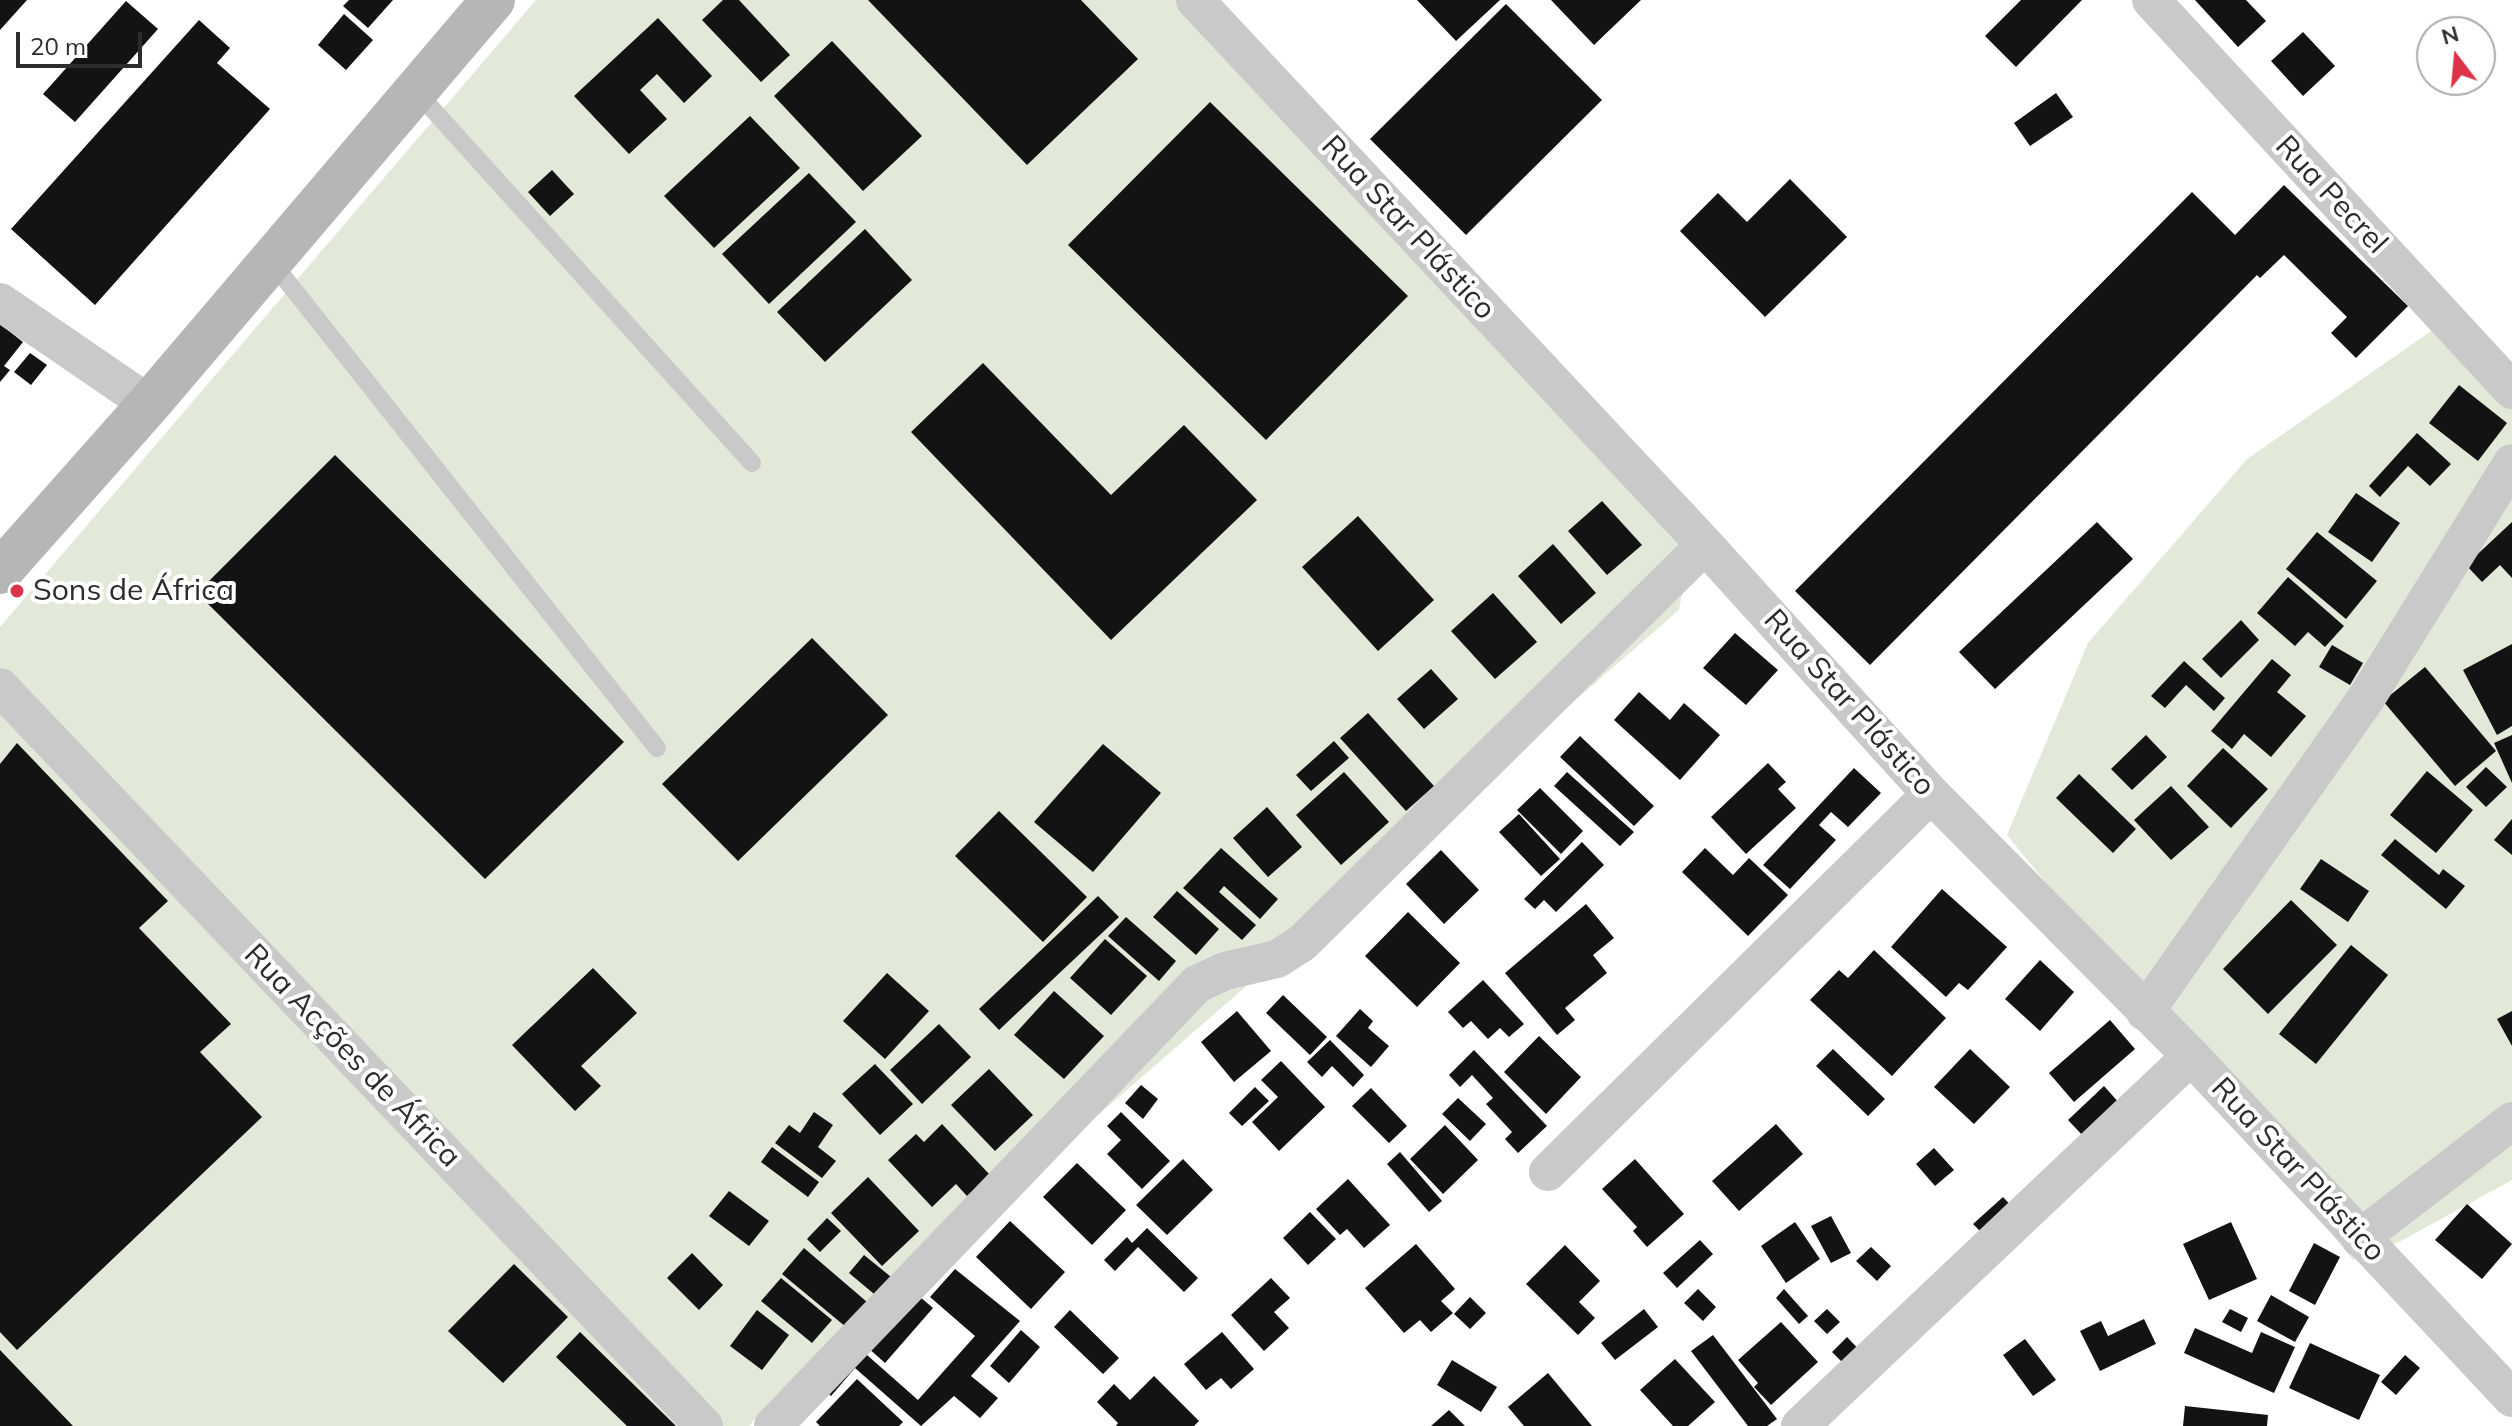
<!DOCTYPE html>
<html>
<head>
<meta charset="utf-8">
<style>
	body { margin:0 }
	#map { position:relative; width:2512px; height:1426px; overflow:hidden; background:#fff; font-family:Mulish,sans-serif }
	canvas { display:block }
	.north { position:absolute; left:2416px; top:16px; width:80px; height:80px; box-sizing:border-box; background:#fff; border:2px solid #ababab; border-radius:50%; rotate:344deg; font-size:22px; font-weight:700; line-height:32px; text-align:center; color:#2c2c2c }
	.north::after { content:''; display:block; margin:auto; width:28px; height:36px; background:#de324a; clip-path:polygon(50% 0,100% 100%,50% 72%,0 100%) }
	.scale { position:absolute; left:16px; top:32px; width:126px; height:36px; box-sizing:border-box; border:4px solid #2c2c2c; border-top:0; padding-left:10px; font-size:24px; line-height:28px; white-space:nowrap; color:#2c2c2c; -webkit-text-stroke:6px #fff; paint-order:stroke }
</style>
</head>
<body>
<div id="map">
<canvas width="2512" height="1426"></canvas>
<div class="north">N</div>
<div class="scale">20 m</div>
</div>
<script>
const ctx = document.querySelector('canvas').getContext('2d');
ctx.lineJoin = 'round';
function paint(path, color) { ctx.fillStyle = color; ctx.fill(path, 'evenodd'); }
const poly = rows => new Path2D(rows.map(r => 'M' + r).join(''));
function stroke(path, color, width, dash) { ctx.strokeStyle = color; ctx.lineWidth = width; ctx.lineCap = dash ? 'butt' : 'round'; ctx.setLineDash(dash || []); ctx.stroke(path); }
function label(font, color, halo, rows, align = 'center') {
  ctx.font = font + ' Mulish,sans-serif'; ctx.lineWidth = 8; ctx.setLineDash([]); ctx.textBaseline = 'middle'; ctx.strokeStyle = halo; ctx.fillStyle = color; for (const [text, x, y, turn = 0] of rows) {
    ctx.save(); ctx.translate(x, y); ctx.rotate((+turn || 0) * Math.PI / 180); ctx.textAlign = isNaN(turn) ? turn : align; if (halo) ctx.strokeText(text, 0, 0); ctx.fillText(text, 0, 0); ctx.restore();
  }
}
paint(poly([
	[536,0,1189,0,1697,508,1679,610,775,1396,749,1426,0,1426,0,627],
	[2437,327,2512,406,2512,1180,2401,1241,2353,1260,2007,835,2088,643,2247,459]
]), '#e3e9d9');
paint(poly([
	[0,0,27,0,0,30],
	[349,0,393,0,368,28,343,6],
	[723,0,739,0,790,55,761,82,702,20],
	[868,0,1081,0,1138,59,1027,165],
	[1417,0,1500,0,1456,41],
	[1551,0,1641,0,1594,45],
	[2021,0,2082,0,2016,67,1985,36],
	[2195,0,2246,0,2266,21,2238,47],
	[126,1,158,29,75,122,43,94],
	[1506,4,1602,100,1466,235,1370,139],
	[344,14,373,40,346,70,318,45],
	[658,18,712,76,684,103,657,74,640,90,667,119,629,154,574,96],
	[199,20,230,48,217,63,270,109,95,305,11,229],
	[2303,32,2335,66,2303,96,2271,61],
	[832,41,922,136,863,191,774,96],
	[2056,93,2073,117,2030,146,2014,123],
	[1210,102,1408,296,1266,440,1068,245],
	[750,116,800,168,714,248,664,196],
	[552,170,574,194,550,216,528,192],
	[809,173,856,222,769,304,722,254],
	[1790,179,1847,237,1765,317,1680,231,1718,193,1747,222],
	[2284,185,2408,306,2356,358,2331,333,2347,317,2284,255,2260,278,2257,275,1870,665,1795,591,2192,192,2235,235],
	[865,229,912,280,825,362,777,312],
	[0,324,23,342,4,366,10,370,0,382],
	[30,353,47,365,31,385,14,372],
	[983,363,1111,495,1184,425,1257,500,1111,640,911,432],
	[2459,385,2507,423,2478,461,2429,423],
	[2417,433,2451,464,2430,486,2408,466,2380,497,2369,486],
	[335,455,624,742,485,879,197,593],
	[2356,493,2400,523,2372,562,2328,532],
	[1602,501,1642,545,1607,575,1568,531],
	[1358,516,1434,600,1378,651,1302,567],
	[2097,522,2133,559,1995,689,1959,652],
	[2512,522,2512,578,2500,565,2482,582,2466,565],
	[2317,532,2377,581,2346,619,2286,569],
	[1553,544,1596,593,1561,624,1518,576],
	[2288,577,2344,626,2325,647,2308,632,2295,646,2257,613],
	[1493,593,1537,642,1495,679,1451,631],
	[2241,620,2259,640,2221,678,2202,659],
	[1735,633,1778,670,1746,705,1703,668],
	[812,638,888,715,738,861,662,784],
	[2512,644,2512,726,2497,735,2463,670],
	[2332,645,2363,663,2350,685,2319,667],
	[2272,659,2291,675,2277,692,2306,716,2271,757,2244,734,2232,749,2211,731],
	[2184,661,2225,698,2214,711,2186,685,2165,708,2151,696],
	[2425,667,2496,751,2455,786,2383,701],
	[1431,669,1458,699,1424,729,1397,699],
	[1639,692,1670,720,1684,703,1720,735,1680,780,1614,720],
	[1368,713,1434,786,1406,811,1340,738],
	[2146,735,2167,757,2132,790,2111,769],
	[2512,735,2512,783,2494,743],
	[1580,736,1654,806,1634,826,1560,757],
	[1334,741,1349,758,1311,791,1296,775],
	[17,743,168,901,139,928,231,1024,200,1052,262,1117,17,1350,0,1332,0,764],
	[1103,744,1161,793,1093,872,1034,822],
	[2223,748,2268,789,2231,828,2187,786],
	[1768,763,1786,782,1778,789,1796,808,1746,854,1711,817],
	[2486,767,2507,787,2486,807,2466,787],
	[1854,768,1881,793,1848,827,1831,812,1819,825,1836,840,1790,889,1763,865],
	[2427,771,2473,810,2436,853,2390,815],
	[1344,772,1389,822,1341,865,1296,815],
	[1567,772,1634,832,1620,846,1554,786],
	[2079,774,2136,829,2113,853,2056,798],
	[2171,786,2209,827,2171,860,2134,820],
	[1540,788,1583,831,1561,854,1517,810],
	[1267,807,1302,847,1268,877,1233,838],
	[999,811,1087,897,1043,942,955,856],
	[1519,814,1560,859,1541,876,1499,832],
	[2512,819,2512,855,2494,840],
	[2395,839,2439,875,2443,869,2465,886,2446,909,2381,855],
	[1582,842,1604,865,1556,912,1544,900,1535,909,1524,899],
	[1221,848,1278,899,1260,919,1224,886,1219,892,1256,925,1242,940,1183,888],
	[1705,848,1733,875,1749,858,1788,895,1748,936,1682,872],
	[1441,850,1479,890,1444,924,1406,884],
	[2321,859,2369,891,2348,922,2300,889],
	[1942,889,2007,947,1968,990,1959,983,1946,997,1891,947],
	[1177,891,1219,929,1196,955,1153,917],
	[1098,896,1119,917,999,1030,979,1009],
	[2291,900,2337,945,2268,1014,2223,969],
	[1586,904,1614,938,1593,955,1607,973,1565,1008,1575,1020,1557,1035,1505,973],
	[1408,912,1460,963,1417,1007,1365,956],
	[1126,917,1176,961,1159,981,1108,936],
	[1105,939,1147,976,1111,1015,1070,978],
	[2351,945,2388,975,2316,1064,2279,1034],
	[1874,950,1946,1018,1892,1076,1810,1000,1839,970,1848,978],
	[2040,960,2074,992,2040,1031,2005,999],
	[593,968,637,1013,581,1066,601,1086,575,1111,512,1045],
	[887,973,929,1011,885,1059,843,1021],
	[1483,980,1524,1024,1509,1037,1500,1028,1488,1039,1471,1021,1463,1028,1448,1012],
	[1054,991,1104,1036,1064,1079,1014,1035],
	[1283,995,1327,1037,1310,1055,1266,1013],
	[1360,1009,1373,1021,1368,1028,1389,1046,1371,1067,1336,1036],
	[1237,1011,1271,1051,1234,1082,1201,1042],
	[2512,1011,2512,1046,2497,1019],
	[2110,1020,2135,1049,2074,1102,2049,1073],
	[939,1024,971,1057,922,1104,890,1070],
	[1539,1036,1581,1077,1546,1114,1504,1072],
	[1330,1040,1364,1075,1353,1087,1332,1066,1322,1077,1307,1062],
	[1833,1049,1885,1099,1868,1116,1816,1066],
	[1970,1049,2010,1087,1974,1124,1934,1087],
	[1474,1050,1547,1126,1518,1153,1505,1139,1512,1132,1486,1104,1493,1098,1472,1075,1460,1087,1449,1075],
	[1281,1061,1325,1107,1279,1151,1252,1122,1278,1097,1261,1080],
	[875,1064,913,1104,880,1135,842,1094],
	[989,1069,1033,1115,995,1151,951,1105],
	[1141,1085,1158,1099,1143,1119,1125,1103],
	[2104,1086,2121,1105,2085,1138,2068,1120],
	[1255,1087,1269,1101,1242,1126,1229,1113],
	[1371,1088,1407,1126,1389,1143,1352,1106],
	[1458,1098,1486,1124,1470,1141,1442,1114],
	[814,1112,833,1125,818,1147,836,1161,822,1178,775,1143,789,1125,800,1133],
	[1121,1112,1170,1161,1142,1189,1107,1154,1121,1140,1107,1126],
	[942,1124,990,1175,967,1196,956,1184,932,1207,888,1160,916,1134,924,1142],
	[1776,1124,1803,1154,1739,1211,1712,1181],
	[1445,1125,1478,1160,1443,1194,1410,1159],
	[772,1147,819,1182,808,1197,761,1162],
	[1934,1148,1954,1170,1935,1186,1916,1164],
	[1400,1152,1442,1201,1429,1212,1387,1164],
	[1183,1159,1213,1190,1167,1235,1136,1205],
	[1635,1159,1684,1214,1647,1247,1633,1231,1637,1227,1602,1189],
	[1077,1163,1126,1210,1092,1245,1043,1197],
	[868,1177,919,1231,882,1266,831,1213],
	[1348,1179,1390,1225,1364,1248,1347,1229,1340,1235,1316,1209],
	[729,1191,769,1221,749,1246,709,1216],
	[2003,1197,2015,1210,1985,1236,1973,1224],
	[2467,1204,2512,1244,2482,1279,2435,1240],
	[1310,1212,1336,1239,1308,1265,1283,1238],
	[1831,1216,1851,1253,1831,1263,1811,1226],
	[827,1218,841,1231,820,1252,807,1239],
	[1010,1221,1065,1272,1031,1309,976,1257],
	[1795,1222,1820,1259,1786,1283,1761,1246],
	[2231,1222,2257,1279,2209,1300,2183,1244],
	[1147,1228,1198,1278,1184,1292,1138,1247,1115,1271,1104,1260,1127,1237,1132,1243],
	[1700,1240,1713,1254,1677,1288,1663,1273],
	[2314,1243,2340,1257,2315,1305,2289,1291],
	[1416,1244,1455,1289,1441,1301,1453,1313,1431,1332,1420,1320,1404,1333,1365,1288],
	[1565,1245,1600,1281,1579,1302,1595,1318,1578,1335,1526,1284],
	[1871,1247,1891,1266,1877,1281,1856,1261],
	[804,1248,867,1302,846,1327,782,1274],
	[692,1253,723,1285,699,1310,667,1278],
	[864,1255,901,1285,886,1304,849,1273],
	[514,1264,568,1317,503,1383,448,1331],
	[955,1269,1020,1321,971,1376,998,1398,980,1418,954,1396,921,1426,855,1368,831,1396,821,1387,867,1355,918,1400,975,1336,930,1297],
	[781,1278,832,1320,812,1343,761,1301],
	[1271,1278,1290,1298,1274,1312,1289,1328,1264,1351,1231,1315],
	[1698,1289,1716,1307,1703,1321,1684,1303],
	[1784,1289,1808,1316,1799,1324,1776,1298],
	[913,1291,933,1308,885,1363,866,1346],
	[2271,1295,2309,1317,2295,1342,2257,1321],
	[1470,1297,1486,1313,1470,1329,1454,1314],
	[1644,1309,1658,1327,1615,1360,1601,1343],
	[1827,1309,1840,1322,1827,1334,1814,1321],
	[2230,1309,2248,1318,2241,1332,2222,1322],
	[757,1310,789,1335,762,1370,730,1346],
	[1070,1310,1119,1358,1103,1374,1054,1327],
	[2144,1319,2156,1344,2100,1371,2080,1331,2101,1321,2108,1336],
	[1781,1322,1818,1362,1771,1405,1754,1387,1758,1383,1738,1360],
	[2195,1328,2252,1353,2261,1332,2295,1347,2274,1393,2184,1353],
	[1021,1330,1040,1347,1009,1383,990,1366],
	[580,1332,676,1426,627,1426,556,1357],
	[1222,1332,1254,1369,1231,1389,1221,1378,1206,1390,1184,1364],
	[1713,1335,1777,1419,1767,1426,1748,1426,1691,1351],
	[1847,1337,1865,1356,1850,1370,1832,1352],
	[2025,1339,2056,1380,2033,1396,2003,1355],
	[2310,1343,2380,1375,2359,1420,2289,1388],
	[0,1350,73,1426,0,1426],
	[2405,1355,2420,1368,2396,1395,2381,1382],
	[1675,1359,1715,1402,1688,1426,1673,1426,1640,1390],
	[1452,1360,1497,1387,1481,1412,1437,1385],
	[1548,1373,1592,1426,1524,1426,1508,1407],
	[1154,1376,1199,1421,1194,1426,1116,1426,1118,1423,1097,1402,1114,1384,1130,1400],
	[857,1379,903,1422,899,1426,820,1426,816,1422],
	[2185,1406,2268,1415,2267,1426,2183,1426],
	[1449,1410,1465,1426,1431,1426]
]), '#131313');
stroke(poly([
	[416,91,752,463],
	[271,261,657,748]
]), '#c9c9c9', 18);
stroke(poly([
	[1195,0,1705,545,1931,794,2191,1056,2512,1398],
	[2151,0,2512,390],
	[0,302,149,404],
	[0,687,704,1426],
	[2145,1012,2367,697,2512,463],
	[1548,1172,1931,794],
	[2360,1238,2512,1121],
	[773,1426,1197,984,1225,971,1277,959,1302,943,1705,545],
	[1800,1426,2191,1056]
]), '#c9c9c9', 38);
stroke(poly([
	[0,572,149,404,493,0]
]), '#b6b6b6', 44);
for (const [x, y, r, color] of [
	[17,591,8,"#de324a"]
]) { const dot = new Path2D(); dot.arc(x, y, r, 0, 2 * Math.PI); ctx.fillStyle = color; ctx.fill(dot); stroke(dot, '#fff', 3); }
label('30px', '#2c2c2c', '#fff', [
	["Rua Pecrel",2331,195,47],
	["Rua Star Plástico",1408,228,47],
	["Rua Star Plástico",1849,703,48],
	["Rua Acções de África",352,1056,46],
	["Rua Star Plástico",2298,1170,47]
]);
label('30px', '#2c2c2c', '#fff', [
	["Sons de África",33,591]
], 'left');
</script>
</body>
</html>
